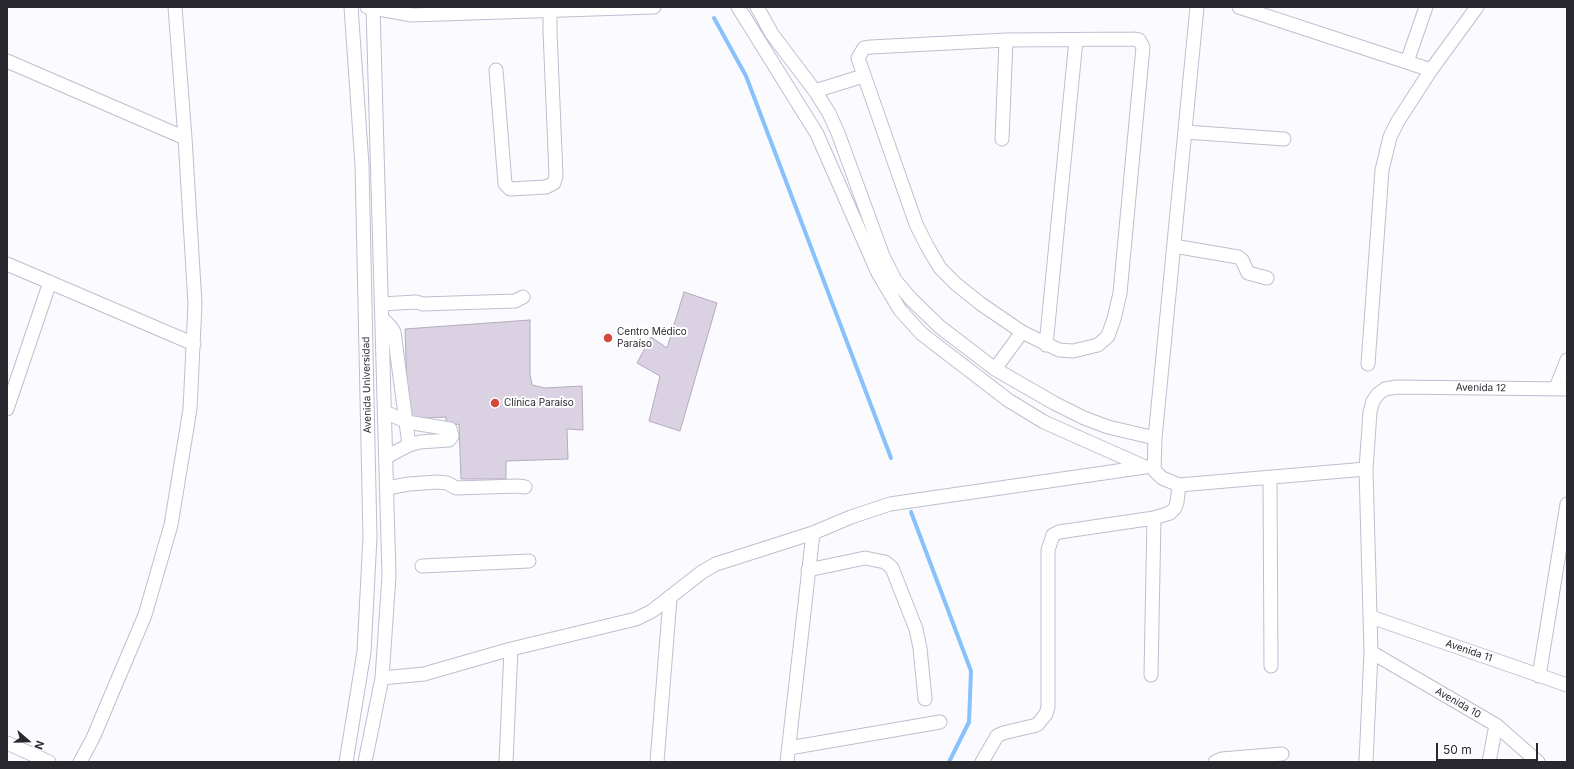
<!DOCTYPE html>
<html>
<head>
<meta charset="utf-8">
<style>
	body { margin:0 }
	#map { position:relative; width:1574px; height:769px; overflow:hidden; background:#fbfbff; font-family:Inter,sans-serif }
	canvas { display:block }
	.frame { position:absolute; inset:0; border:8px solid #29282f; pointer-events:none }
	.north { position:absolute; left:8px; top:721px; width:40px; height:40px; -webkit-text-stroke:3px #fff; paint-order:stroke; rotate:110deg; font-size:11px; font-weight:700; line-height:16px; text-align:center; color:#29282f }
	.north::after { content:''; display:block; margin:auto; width:14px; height:18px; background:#29282f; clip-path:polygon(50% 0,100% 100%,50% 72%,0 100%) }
	.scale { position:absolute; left:1436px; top:743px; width:102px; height:18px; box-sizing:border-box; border:2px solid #29282f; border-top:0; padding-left:5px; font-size:12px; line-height:14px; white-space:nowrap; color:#29282f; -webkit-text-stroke:3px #fff; paint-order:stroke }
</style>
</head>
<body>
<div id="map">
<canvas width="1574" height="769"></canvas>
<div class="frame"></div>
<div class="north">N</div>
<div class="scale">50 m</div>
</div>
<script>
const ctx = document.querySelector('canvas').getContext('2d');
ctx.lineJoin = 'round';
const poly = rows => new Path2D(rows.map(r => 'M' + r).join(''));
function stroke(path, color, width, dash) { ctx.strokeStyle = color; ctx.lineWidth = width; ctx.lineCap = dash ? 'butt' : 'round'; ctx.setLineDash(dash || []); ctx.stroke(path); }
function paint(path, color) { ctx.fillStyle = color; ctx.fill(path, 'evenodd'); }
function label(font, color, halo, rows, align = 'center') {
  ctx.font = font + ' Inter,sans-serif'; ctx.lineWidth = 4; ctx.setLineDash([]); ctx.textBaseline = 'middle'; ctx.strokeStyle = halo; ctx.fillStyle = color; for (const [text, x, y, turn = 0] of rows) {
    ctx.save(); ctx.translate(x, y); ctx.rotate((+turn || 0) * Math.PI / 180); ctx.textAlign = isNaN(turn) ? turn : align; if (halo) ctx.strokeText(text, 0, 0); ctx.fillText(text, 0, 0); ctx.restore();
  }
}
stroke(poly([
	[714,18,746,76,891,458],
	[911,512,971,671,969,722,949,762]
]), '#88c1fb', 4);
const building = poly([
	[684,292,717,303,680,431,649,421,660,376,637,363,651,337,667,348,684,292],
	[530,320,530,374,532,385,545,388,582,386,583,430,567,429,568,459,506,461,506,479,461,479,459,424,446,426,446,417,408,419,405,329,530,320]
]);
paint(building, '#dad1e3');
stroke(building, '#b3aabb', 1);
const minor = poly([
	[367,7,412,15,654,7],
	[738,7,817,134,878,273,900,310,922,334,1008,400,1044,422,1143,466],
	[757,7,772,34,815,91,829,113,838,133,883,256,895,280,911,299,940,327,995,369,1054,403,1084,418,1108,427,1155,438],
	[1197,7,1155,438,1154,470,1162,478,1179,485,1366,469],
	[1239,7,1431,70],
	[1133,39,1139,40,1143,47,1120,293,1114,319,1108,336,1098,345,1073,351,1059,350,1022,332,981,304,956,284,940,268,927,246,916,224,858,58,864,48,871,47,1006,40,1133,39],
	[7,61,185,138],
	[1407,62,1426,7],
	[496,70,505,184,510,189,546,187,554,183,556,176,550,31,550,11],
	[815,91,863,76],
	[1185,132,1284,139],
	[1002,139,1006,40],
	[1174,246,1238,257,1242,260,1248,273,1267,278],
	[7,264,194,344],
	[381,304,416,302,423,304,515,301,523,297],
	[382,318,390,326,394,332,409,445,386,457],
	[1046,345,1076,40],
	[1368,364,1382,170,1390,137,1398,121,1431,70,1477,7],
	[995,369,1022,332],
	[1556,388,1567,360],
	[7,409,50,282],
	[385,412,407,422,450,429,452,436,449,440,420,442,409,445],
	[1270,478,1271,666],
	[387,488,409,484,437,482,447,483,456,488,518,486,525,487],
	[422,566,529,561],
	[808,570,865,558,885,562,892,568,916,629,920,648,925,699],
	[1371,617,1567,685],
	[1371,652,1496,725,1538,762],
	[1151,675,1154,518],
	[1539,676,1567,504],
	[382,678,424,674,511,649,636,619,652,611,702,572,716,564,813,533,851,517,890,504,1145,467],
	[7,743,49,762],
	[789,748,940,722],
	[80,762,93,738,145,615,171,525,190,409,195,304,185,138,175,7],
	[346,762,364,652,370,537,362,165,351,7],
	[365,762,382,678,389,576,373,7],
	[506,762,511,649],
	[657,762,670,599],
	[787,762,813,533],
	[982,762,997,736,1003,733,1037,725,1046,714,1048,707,1048,550,1053,535,1059,532,1154,518,1170,513,1175,508,1177,502,1179,485],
	[1215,762,1222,759,1282,754],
	[1366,762,1371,652,1366,469,1370,412,1373,401,1378,394,1385,389,1396,387,1567,389],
	[1489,762,1496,725]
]);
stroke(minor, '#bfbed0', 15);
stroke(minor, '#fff', 13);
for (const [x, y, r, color] of [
	[608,338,5,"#d5463d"],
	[495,403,5,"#d5463d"]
]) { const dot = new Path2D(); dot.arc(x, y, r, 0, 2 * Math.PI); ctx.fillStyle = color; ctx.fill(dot); stroke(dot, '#fff', 1.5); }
label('10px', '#29282f', '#fff', [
	["Centro Médico",617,332],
	["Paraíso",617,344],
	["Clínica Paraíso",504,403]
], 'left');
label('10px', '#29282f', '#fff', [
	["Avenida Universidad",367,385,-91],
	["Avenida 12",1481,388,1],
	["Avenida 11",1469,651,19],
	["Avenida 10",1458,703,30]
]);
</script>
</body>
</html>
